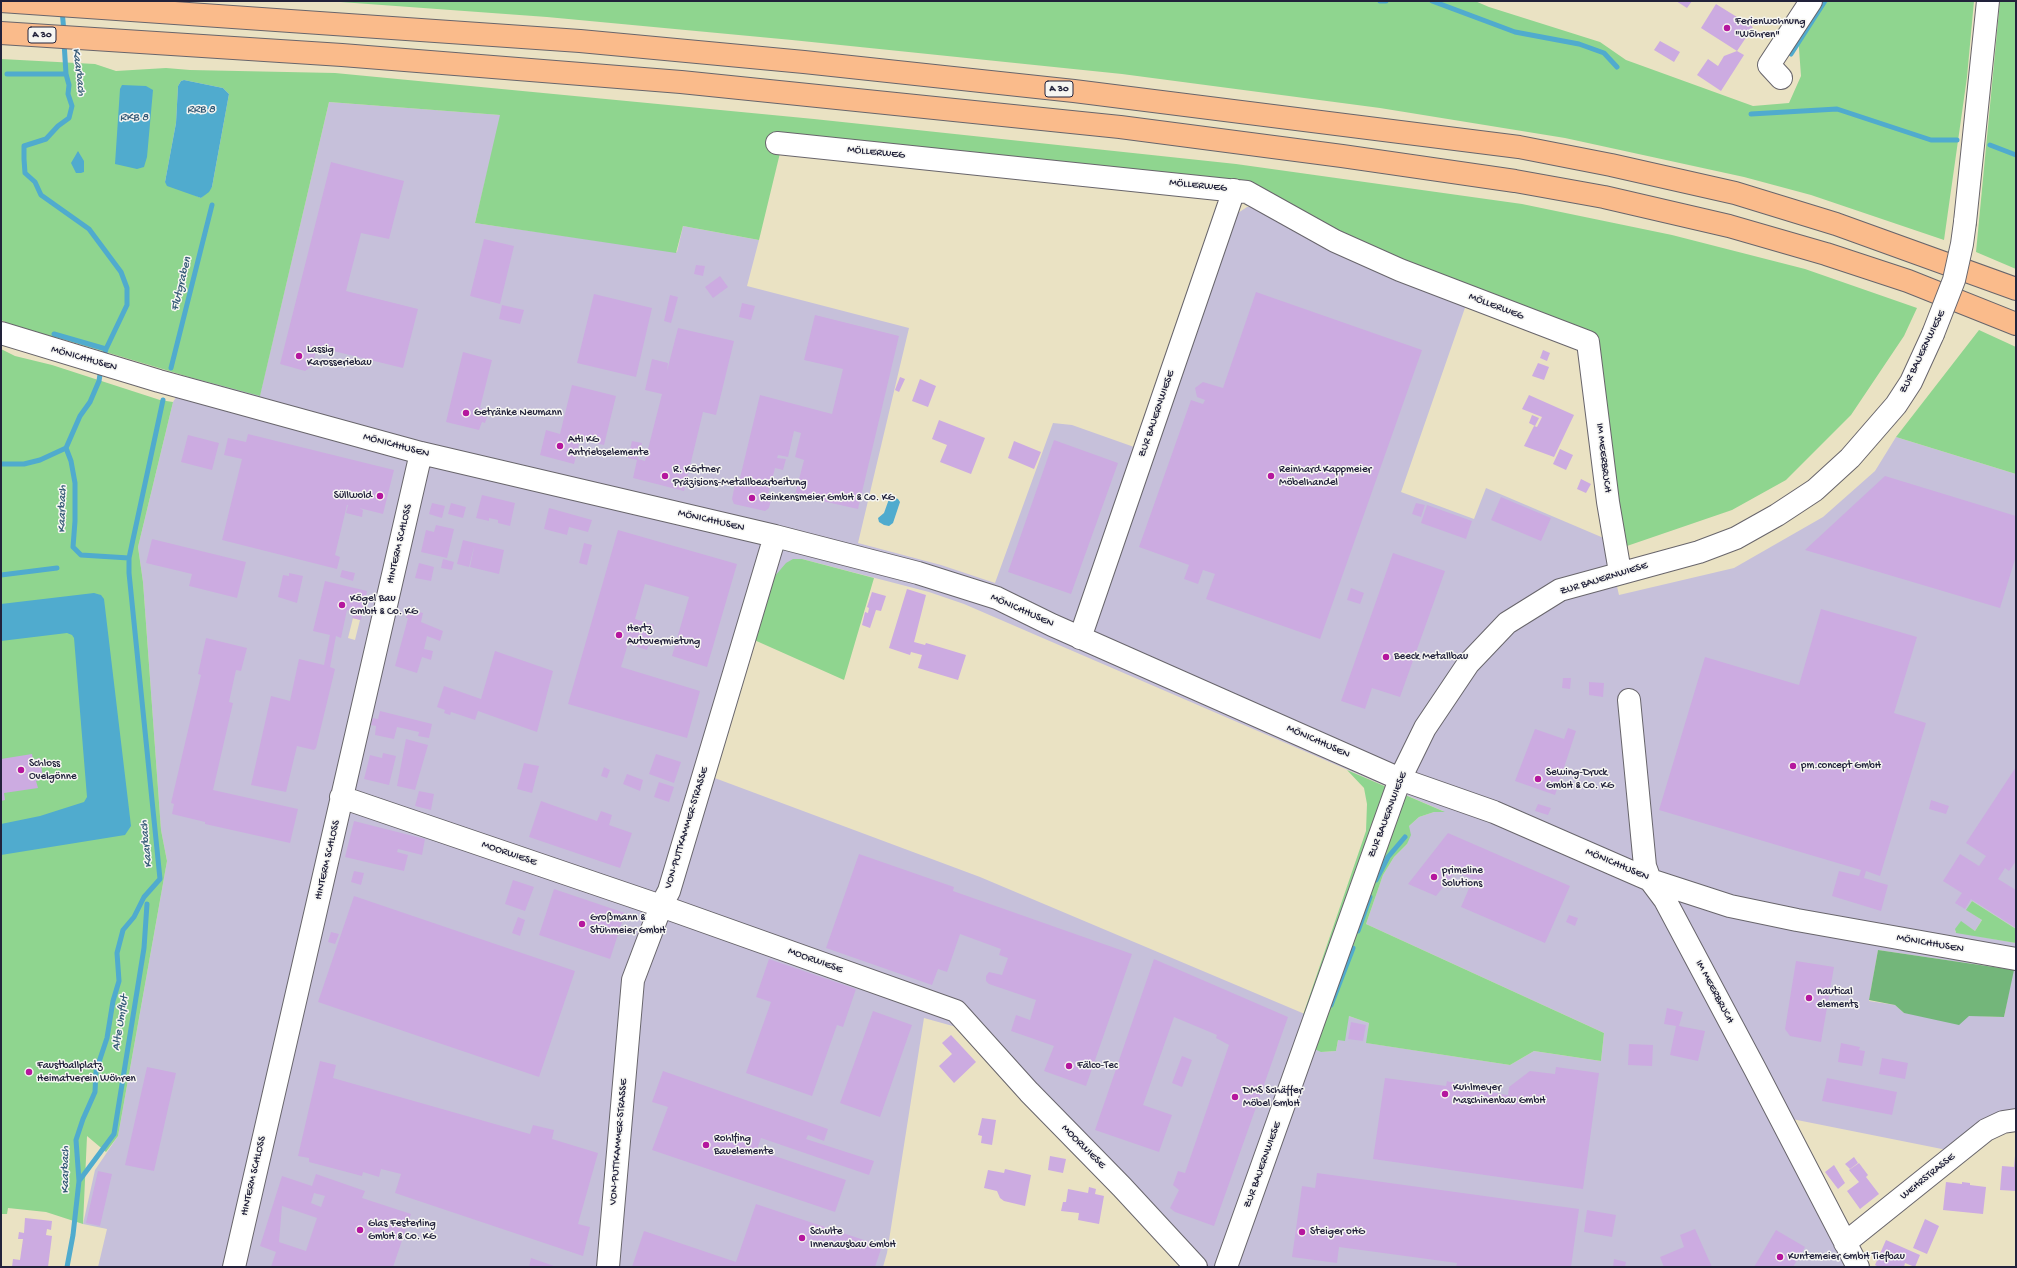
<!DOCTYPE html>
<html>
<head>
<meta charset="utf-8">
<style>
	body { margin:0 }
	#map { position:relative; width:2017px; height:1268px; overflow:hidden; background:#eae2c3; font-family:"Gochi Hand",sans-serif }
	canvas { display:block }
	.frame { position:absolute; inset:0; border:2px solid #22223b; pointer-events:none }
</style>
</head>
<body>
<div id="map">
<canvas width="2017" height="1268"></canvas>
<div class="frame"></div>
</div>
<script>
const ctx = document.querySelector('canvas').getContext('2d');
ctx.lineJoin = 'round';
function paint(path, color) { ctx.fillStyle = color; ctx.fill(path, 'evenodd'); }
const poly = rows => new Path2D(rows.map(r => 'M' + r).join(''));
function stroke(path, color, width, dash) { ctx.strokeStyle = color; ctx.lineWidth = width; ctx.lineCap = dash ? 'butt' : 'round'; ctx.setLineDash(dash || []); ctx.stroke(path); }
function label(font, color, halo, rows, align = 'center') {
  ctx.font = font + ' "Gochi Hand",sans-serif'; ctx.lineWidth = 3; ctx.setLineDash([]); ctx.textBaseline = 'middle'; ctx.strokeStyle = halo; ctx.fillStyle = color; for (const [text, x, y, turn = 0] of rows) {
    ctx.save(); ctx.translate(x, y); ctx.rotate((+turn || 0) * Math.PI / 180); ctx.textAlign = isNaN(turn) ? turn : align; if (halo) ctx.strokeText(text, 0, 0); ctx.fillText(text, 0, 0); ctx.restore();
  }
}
paint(poly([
	[329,102,501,115,475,223,677,252,683,226,759,240,747,286,909,328,858,543,941,565,995,583,1053,423,1072,425,1151,453,1238,213,1247,207,1266,207,1467,302,1401,492,1474,519,1486,488,1606,539,1619,595,1734,568,1823,517,1875,471,1896,437,2016,474,2016,929,1972,901,1967,910,1982,920,1975,931,1961,922,1955,932,2016,943,2016,1113,1952,1151,1787,1118,1865,1267,1180,1267,1116,1191,960,1028,924,1018,887,1253,883,1267,98,1267,107,1229,83,1224,95,1170,118,1136,167,861,161,830,143,582,138,547,173,402,189,377,260,395],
	[802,559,929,592,964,604,1443,811,1434,812,1419,817,1409,826,1407,844,1394,857,1383,875,1366,924,1604,1033,1601,1061,1534,1051,1510,1065,1367,1043,1369,1023,1349,1016,1338,1040,1336,1051,1321,1052,1319,1020,980,877,712,777,769,583],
	[353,618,360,620,355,640,348,638],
	[1878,950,2013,970,2004,1017,1904,1013,1895,1005,1869,1001]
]), '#c6c0da');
paint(poly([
	[327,1,1475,1,1489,7,1600,42,1626,60,1753,106,1789,103,1801,76,1798,35,1818,1,1974,1,1967,77,1944,240,1811,195,1744,177,1565,138,1380,108,1122,74,792,40,547,17],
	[2000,1,2016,1,2016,269,1976,252],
	[1,59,95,64,116,71,166,68,190,70,335,73,814,119,1236,164,1522,204,1672,235,1805,269,1917,308,1904,336,1851,415,1786,480,1732,510,1624,547,1599,350,1266,207,1209,196,780,153,759,240,683,226,676,253,475,223,500,115,329,102,260,396,189,377,59,338,26,331,1,320],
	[184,80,223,88,229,94,212,187,201,198,165,182,176,123,178,86,181,81],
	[1979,330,2016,347,2016,474,1896,437],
	[1,349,15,356,52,365,160,400,173,402,138,547,143,582,161,830,167,861,118,1136,106,1152,87,1136,83,1224,46,1212,8,1208,7,1214,1,1214],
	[793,559,802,559,874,578,844,680,752,639,769,583,786,563],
	[1347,770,1445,812,1434,812,1419,817,1409,826,1411,835,1407,844,1394,857,1383,875,1366,924,1604,1033,1601,1061,1534,1051,1510,1065,1366,1043,1369,1023,1349,1016,1345,1041,1338,1040,1336,1051,1321,1052,1312,1048,1319,1020,1303,1015,1366,831,1367,804,1364,788],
	[1972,901,2016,929,2016,943,1956,933,1955,929,1961,921,1975,931,1982,920,1966,910]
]), '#8fd58f');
paint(poly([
	[1878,950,2014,970,2004,1017,1969,1016,1959,1025,1904,1013,1895,1005,1869,1000]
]), '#73b67a');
paint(poly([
	[184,80,223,88,229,94,212,187,209,192,201,198,167,186,165,182,176,123,178,86,181,81],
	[122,85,146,86,153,90,147,157,144,167,137,169,115,164,120,89],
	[78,151,84,161,84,172,81,173,76,173,71,163],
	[893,497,898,499,900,502,893,523,889,526,884,525,879,522,878,518,884,513,889,499],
	[94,593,101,595,104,599,131,826,125,835,1,855,1,824,40,816,84,802,87,797,74,638,72,635,67,633,1,641,1,604]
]), '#50abce');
stroke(poly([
	[1380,1,1386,1],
	[1432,1,1515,32,1579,44,1604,53,1617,67],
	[62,10,64,32],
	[64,42,66,74,69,85,68,94,72,106,69,118,58,126,46,139,24,146,24,159,25,173,35,182,41,195,89,229,121,272,127,288,127,305,106,349,103,359],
	[1791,54,1825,1],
	[7,74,66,74],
	[1751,114,1837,109,1931,140,1957,140],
	[1990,145,2016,155],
	[54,334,106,349],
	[101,368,99,381,90,402,80,416,66,448,71,461,75,483,75,521,73,547,81,555,129,558],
	[171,368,212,205],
	[1,464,24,464,40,460,66,448],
	[1,575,57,568],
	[1376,880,1388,857,1405,837],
	[1358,931,1370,897],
	[1331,1005,1353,948],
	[79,1181,114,1134,144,948,147,904],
	[67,1267,73,1235,79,1181,76,1140,83,1119,95,1092,96,1071,107,1038,113,1001,119,981,117,953,123,930,134,917,144,897,160,879,129,573,129,558,163,400]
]), '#50abce', 5);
paint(poly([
	[1676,1,1692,1,1687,8],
	[1716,4,1753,27,1737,51,1701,28],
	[1660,41,1680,52,1674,62,1654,50],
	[1737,51,1744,55,1721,91,1697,75,1708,59,1718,66,1724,56],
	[331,162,404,181,389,239,361,233,346,291,418,309,403,368,317,347,312,366,305,371,280,364],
	[484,239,514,246,500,304,470,296],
	[696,265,705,266,703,276,694,274],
	[720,276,728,287,713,298,705,287],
	[1256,292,1422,350,1320,639,1206,599,1215,574,1203,570,1198,584,1184,579,1189,565,1139,547,1191,400,1203,404,1205,400,1197,397,1195,388,1203,382,1223,388],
	[594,294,652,308,636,377,577,363],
	[670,295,678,297,671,323,664,321],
	[742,303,755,306,751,320,739,317],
	[502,305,524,310,520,324,499,319],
	[815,315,899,336,858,509,795,495,804,460,795,457,801,433,794,431,788,457,778,455,777,458,786,459,783,470,775,468,768,495,772,496,769,508,765,511,734,504,732,499,735,484,739,482,760,395,832,414,843,369,804,360],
	[678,328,734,341,716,415,703,412,684,491,633,478,637,460,628,458,632,441,642,443,638,459,645,461,662,394,645,390,652,359,668,363,667,371],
	[1543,350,1550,353,1547,361,1540,358],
	[463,352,492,360,480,408,485,409,483,416,487,417,485,423,482,422,479,430,446,422],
	[1538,363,1549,367,1544,380,1532,376],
	[900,377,905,379,899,392,895,390],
	[920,379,936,386,928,407,912,401],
	[572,385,616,396,604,445,580,440,574,464,540,455,546,430,560,434],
	[1529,395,1574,415,1554,457,1524,446,1534,426,1537,427,1542,417,1522,409],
	[1532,415,1539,418,1535,426,1529,423],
	[939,420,985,438,971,474,940,462,947,445,932,439],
	[248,434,394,470,383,514,359,508,363,510,362,517,346,513,348,505,347,505,335,555,340,557,337,569,222,540,242,459,224,455,228,438,246,442],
	[188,435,219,443,212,470,181,462],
	[1054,440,1118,463,1071,594,1008,572],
	[1014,441,1041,452,1034,469,1008,458],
	[1560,449,1573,455,1566,470,1553,464],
	[1885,476,2016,516,2016,556,2000,608,1805,550],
	[1581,479,1591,484,1586,493,1577,489],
	[482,495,515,503,510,526,498,523,498,520,489,518,489,521,476,518],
	[1501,497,1551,518,1541,541,1491,520],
	[432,503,445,506,442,518,429,514],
	[451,503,466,507,463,518,448,514],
	[1416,503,1425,505,1421,517,1412,514],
	[1427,505,1472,521,1466,539,1421,523],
	[549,508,592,520,588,532,569,527,567,535,544,529],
	[436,525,454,529,447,558,421,552,426,530,434,532],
	[618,530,737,564,707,667,672,656,689,597,645,584,635,619,654,625,647,650,628,644,621,667,700,691,687,738,568,704],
	[152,539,246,562,237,598,189,586,192,574,146,563],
	[463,540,475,543,469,567,457,564],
	[475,543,504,550,499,574,470,567],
	[584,543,592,545,587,565,579,563],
	[1393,553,1445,571,1400,697,1372,688,1365,709,1341,701],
	[443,559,454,562,452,570,441,568],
	[419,563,434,567,431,581,415,578],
	[342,570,355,573,353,581,340,577],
	[289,573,303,576,297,603,278,597,283,575,289,576],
	[325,581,367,591,361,620,352,618,354,612,347,610,341,638,336,636,330,667,335,669,316,748,314,750,297,746,286,792,251,785,271,696,290,701,299,659,324,665,330,635,313,631],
	[1351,588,1364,593,1360,604,1347,600],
	[907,589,926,595,914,642,925,645,926,643,966,655,958,680,918,668,922,655,911,652,910,655,889,648],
	[872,592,886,596,881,611,876,610,870,628,862,625,865,612,868,613,869,608,867,607],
	[408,609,423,613,421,622,443,631,440,641,427,636,424,649,433,651,431,660,422,657,417,673,395,666,408,618,406,618],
	[1821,609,1917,637,1894,713,1926,723,1880,876,1866,871,1864,878,1888,885,1881,911,1832,896,1839,871,1859,876,1861,870,1659,810,1705,657,1799,685],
	[206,638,247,648,241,671,236,670,229,702,233,703,213,790,298,809,290,843,205,824,205,822,172,814,174,804,171,803,201,675,198,674],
	[495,651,553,671,537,732,478,711,475,720,451,712,450,715,444,713,445,710,437,707,444,686,481,699],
	[1563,678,1571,678,1570,689,1562,688],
	[1589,682,1604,683,1603,697,1589,695],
	[380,711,432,724,429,738,418,736,419,732,397,727,394,739,375,735,376,726,371,725,373,718,378,719],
	[1568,728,1576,731,1555,795,1515,781,1535,729,1564,739],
	[406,739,428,745,415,790,397,786],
	[383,753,396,756,389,785,364,779,370,755,382,758],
	[32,754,33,760,40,758,43,779,36,781,38,788,4,793,5,800,1,801,1,759],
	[656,754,681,762,674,783,649,774],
	[524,763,539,766,532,793,517,789],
	[604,767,610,770,607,778,601,776],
	[2016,767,2016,861,2009,871,2005,868,1998,879,2016,890,2016,928,1971,899,1965,909,1955,903,1962,893,1943,881,1960,854,1979,866,1986,856,1966,843],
	[627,774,643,780,640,791,623,784],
	[659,782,674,787,669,802,654,797],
	[419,791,434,794,431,810,415,806],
	[1931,800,1949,806,1946,814,1929,809],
	[541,801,597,821,601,811,612,815,609,825,632,833,620,868,529,837],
	[1538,804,1551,808,1548,815,1535,811],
	[354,821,425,839,422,855,398,849,397,852,408,855,404,871,345,857],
	[1448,833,1570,886,1545,943,1461,907,1473,879,1455,872,1436,896,1408,884],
	[859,854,954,887,953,891,1132,954,1086,1086,1044,1071,1054,1046,1011,1031,1016,1015,1030,1020,1036,1000,989,984,986,981,986,976,989,972,1002,975,1008,958,999,955,1001,949,960,934,947,972,938,969,932,985,826,948],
	[354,871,364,873,361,885,351,882],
	[513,880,534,887,525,911,505,904],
	[554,889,625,913,610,959,539,935],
	[354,896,575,971,539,1077,318,1002],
	[1569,915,1578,918,1575,926,1566,922],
	[518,917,525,920,520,936,512,933],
	[331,932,339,934,335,944,328,942],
	[769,959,856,989,843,1027,837,1025,812,1096,746,1073,771,1002,756,997],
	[1154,959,1288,1017,1214,1226,1175,1212,1170,1208,1179,1190,1173,1185,1178,1171,1185,1173,1229,1045,1216,1038,1217,1035,1174,1017,1143,1105,1172,1115,1159,1152,1095,1130],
	[1796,961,1834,967,1821,1042,1790,1036,1785,1029],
	[1667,1008,1683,1012,1679,1026,1705,1031,1698,1061,1670,1055,1676,1026,1664,1024],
	[873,1011,912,1025,880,1117,840,1103],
	[1351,1022,1366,1025,1363,1041,1348,1039],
	[951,1035,976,1062,954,1083,939,1066,952,1054,942,1043],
	[1841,1043,1860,1047,1859,1050,1865,1051,1862,1066,1838,1062],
	[1629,1044,1653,1045,1652,1066,1628,1065],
	[1182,1056,1192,1060,1182,1087,1172,1083],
	[1882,1058,1908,1063,1905,1079,1879,1074],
	[320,1061,336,1065,333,1078,530,1134,533,1125,554,1130,552,1139,598,1153,578,1224,590,1227,583,1256,395,1193,401,1174,381,1169,379,1177,363,1172,362,1176,309,1162,309,1158,298,1156],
	[147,1067,176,1073,154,1171,125,1165],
	[1556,1067,1599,1073,1583,1189,1373,1159,1385,1078,1446,1086,1447,1081,1450,1082,1454,1082,1453,1087,1508,1095,1509,1087,1530,1071,1555,1074],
	[663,1071,828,1129,824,1141,808,1135,806,1139,874,1161,869,1175,761,1138,757,1150,846,1180,835,1212,652,1150,668,1107,652,1102],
	[1827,1078,1897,1092,1892,1115,1822,1101],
	[982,1118,996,1120,992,1145,981,1143,982,1136,978,1135],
	[1050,1156,1066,1159,1063,1173,1048,1170],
	[2015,1156,2016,1191,2000,1190,2002,1166,2014,1167],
	[1854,1157,1858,1163,1850,1169,1845,1164],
	[1859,1163,1868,1175,1866,1177,1879,1194,1860,1209,1847,1191,1859,1182,1849,1170],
	[1834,1165,1845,1183,1838,1189,1825,1172],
	[1005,1169,1031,1175,1025,1206,1004,1201,1000,1198,997,1191,984,1188,988,1170,1004,1173],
	[98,1171,112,1174,100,1226,86,1223],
	[1317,1173,1579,1209,1571,1267,1456,1267,1457,1263,1339,1247,1337,1263,1292,1257,1302,1186,1315,1188],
	[316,1174,365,1191,362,1198,411,1214,393,1267,271,1267,276,1252,260,1246,282,1176,312,1186],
	[314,1193,325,1196,321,1207,311,1203],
	[282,1206,317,1218,306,1251,279,1242],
	[1946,1182,1962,1184,1962,1182,1970,1183,1970,1185,1986,1187,1983,1214,1943,1210],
	[1089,1187,1096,1189,1095,1194,1104,1196,1099,1224,1078,1220,1079,1213,1061,1211,1063,1202,1066,1202,1068,1189,1088,1193],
	[756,1204,882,1246,875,1267,632,1267,644,1231,736,1262],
	[1587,1210,1616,1215,1612,1237,1584,1232],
	[25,1218,52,1221,51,1230,47,1229,46,1235,52,1236,48,1267,12,1267,13,1259,20,1260,23,1239,18,1239,19,1232,24,1233],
	[1925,1219,1939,1226,1927,1254,1913,1248],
	[1695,1229,1712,1267,1664,1267,1660,1257,1684,1247,1680,1235],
	[1776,1230,1805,1247,1793,1267,1754,1267],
	[1886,1240,1920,1255,1915,1267,1905,1263,1904,1267,1879,1267,1875,1265],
	[531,1258,557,1267,529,1267],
	[1614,1259,1626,1262,1625,1267,1613,1267]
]), '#ccabe1');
const minor = poly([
	[1781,78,1769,65,1811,1],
	[777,143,1247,192,1335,241,1400,270,1588,342,1608,502,1620,572],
	[1965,222,1988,1],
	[1,333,159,381,421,453,775,536,918,573,997,598,1052,625,1400,779,1494,812,1650,880,1730,906,1797,920,2016,959],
	[1080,638,1234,190],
	[1629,700,1645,866,1650,880,1665,900,1755,1069,1858,1267],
	[341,797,661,906,956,1011,1029,1092,1122,1187,1196,1267],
	[1845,1243,1986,1130,2003,1122,2016,1120],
	[234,1267,421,453],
	[608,1267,633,980,661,906,669,891,775,536],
	[1226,1267,1400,779,1425,728,1468,664,1507,623,1560,590,1699,552,1736,538,1777,515,1815,490,1850,458,1896,405,1911,382,1933,334]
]);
const highway = poly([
	[1,1,580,41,804,62,1074,91,1519,147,1611,165,1735,193,1836,224,2016,289],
	[1,33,342,55,681,82,1120,127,1342,156,1515,181,1604,197,1729,226,1826,254,1908,281,2016,324]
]);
stroke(minor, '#68656b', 24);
stroke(highway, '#68656b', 24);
stroke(minor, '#fff', 22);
stroke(highway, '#fabb8b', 22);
const minorBridge = poly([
	[1933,334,1954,280,1962,244,1965,222]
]);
stroke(minorBridge, '#68656b', 24, []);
stroke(minorBridge, '#fff', 22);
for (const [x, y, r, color] of [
	[1727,28,4,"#b5179e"],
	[299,356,4,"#b5179e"],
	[466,413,4,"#b5179e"],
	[560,446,4,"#b5179e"],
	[665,476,4,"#b5179e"],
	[1271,476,4,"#b5179e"],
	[380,496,4,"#b5179e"],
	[752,498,4,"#b5179e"],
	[342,605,4,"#b5179e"],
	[619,635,4,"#b5179e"],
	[1386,657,4,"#b5179e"],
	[1793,766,4,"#b5179e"],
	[21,770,4,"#b5179e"],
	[1538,779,4,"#b5179e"],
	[1434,877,4,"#b5179e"],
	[582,924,4,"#b5179e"],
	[1809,998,4,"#b5179e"],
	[1069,1066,4,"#b5179e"],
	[29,1072,4,"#b5179e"],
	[1445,1094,4,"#b5179e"],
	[1235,1097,4,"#b5179e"],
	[706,1145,4,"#b5179e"],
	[360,1230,4,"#b5179e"],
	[1302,1232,4,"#b5179e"],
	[802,1238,4,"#b5179e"],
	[1780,1257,4,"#b5179e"]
]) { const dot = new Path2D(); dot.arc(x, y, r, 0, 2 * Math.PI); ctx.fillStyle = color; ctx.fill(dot); stroke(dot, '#f6f6f2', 1.5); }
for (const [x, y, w] of [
	[42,35,28],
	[1059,89,28]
]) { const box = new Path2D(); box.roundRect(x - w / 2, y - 8, w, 16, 3); ctx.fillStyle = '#f6f6f2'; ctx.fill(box); stroke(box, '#22223b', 1); }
label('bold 10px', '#22223b', null, [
	["A 30",42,35],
	["A 30",1059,89]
]);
label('11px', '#22223b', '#f6f6f2', [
	["Ferienwohnung",1735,22],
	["\"Wöhren\"",1735,35],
	["Lassig",307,350],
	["Karosseriebau",307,363],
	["Getränke Neumann",474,413],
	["AHI KG",568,440],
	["Antriebselemente",568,453],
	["R. Körtner",673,470],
	["Präzisions-Metallbearbeitung",673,483],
	["Reinhard Kappmeier",1279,470],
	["Möbelhandel",1279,483],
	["Süllwold",372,496,"right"],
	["Reinkensmeier GmbH & Co. KG",760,498],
	["Kögel Bau",350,599],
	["GmbH & Co. KG",350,612],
	["Hertz",627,629],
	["Autovermietung",627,642],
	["Beeck Metallbau",1394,657],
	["Schloss",29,764],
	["Ovelgönne",29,777],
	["pm.concept GmbH",1801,766],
	["Sewing-Druck",1546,773],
	["GmbH & Co. KG",1546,786],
	["primeline",1442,871],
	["Solutions",1442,884],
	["Großmann &",590,918],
	["Stühmeier GmbH",590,931],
	["nautical",1817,992],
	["elements",1817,1005],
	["Faustballplatz",37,1066],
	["Heimatverein Wöhren",37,1079],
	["Fälco-Tec",1077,1066],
	["Kuhlmeyer",1453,1088],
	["Maschinenbau GmbH",1453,1101],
	["DMS Schäffer",1243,1091],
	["Möbel GmbH",1243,1104],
	["Rohlfing",714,1139],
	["Bauelemente",714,1152],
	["Glas Festerling",368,1224],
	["GmbH & Co. KG",368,1237],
	["Schulte",810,1232],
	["Innenausbau GmbH",810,1245],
	["Steiger oHG",1310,1232],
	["Kuntemeier GmbH Tiefbau",1788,1257]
], 'left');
label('11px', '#22223b', '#f6f6f2', [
	["MÖLLERWEG",876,153,6],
	["MÖLLERWEG",1198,186,6],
	["MÖLLERWEG",1496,307,21],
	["ZUR BAUERNWIESE",1923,352,-64],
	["MÖNICHHUSEN",84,359,16],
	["ZUR BAUERNWIESE",1157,414,-71],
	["MÖNICHHUSEN",396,446,15],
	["IM MEERBRUCH",1603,458,83],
	["MÖNICHHUSEN",711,521,13],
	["HINTERM SCHLOSS",400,544,-77],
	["ZUR BAUERNWIESE",1604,579,-17],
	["MÖNICHHUSEN",1022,611,24],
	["MÖNICHHUSEN",1318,742,24],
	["ZUR BAUERNWIESE",1388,815,-69],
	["VON-PUTTKAMMER-STRASSE",687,828,-73],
	["MOORWIESE",509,854,19],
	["HINTERM SCHLOSS",328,860,-77],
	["MÖNICHHUSEN",1617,865,23],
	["MÖNICHHUSEN",1930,944,10],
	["MOORWIESE",815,961,20],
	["IM MEERBRUCH",1714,992,62],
	["VON-PUTTKAMMER-STRASSE",619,1142,-85],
	["MOORWIESE",1083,1147,45],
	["ZUR BAUERNWIESE",1263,1165,-70],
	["HINTERM SCHLOSS",254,1176,-77],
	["WEHRSTRASSE",1928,1177,-39]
]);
label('italic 12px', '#345976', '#f6f6f2', [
	["Kaarbach",78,72,83],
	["RRB 8",201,110],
	["RKB 8",134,118],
	["Flutgraben",182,284,-76],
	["Kaarbach",63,509,-89],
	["Kaarbach",147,844,-96],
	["Alte Umflut",121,1023,-81],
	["Kaarbach",66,1170,-90]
]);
</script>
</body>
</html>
